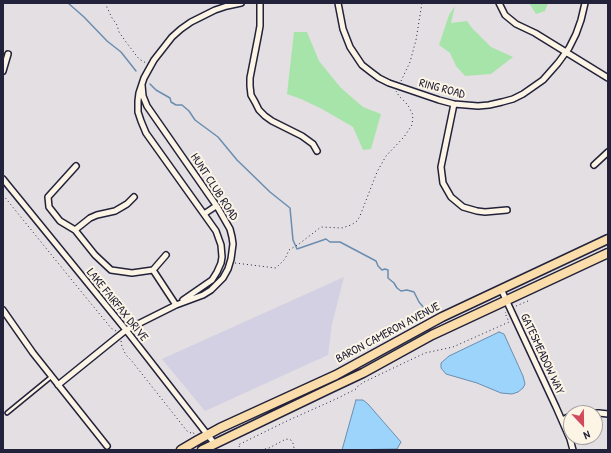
<!DOCTYPE html>
<html>
<head>
<meta charset="utf-8">
<style>
	body { margin:0 }
	#map { position:relative; width:611px; height:453px; overflow:hidden; background:#e3dfe3; font-family:"Patrick Hand",sans-serif }
	canvas { display:block }
	.frame { position:absolute; inset:0; border:4px solid #22223b; pointer-events:none }
	.north { position:absolute; left:563px; top:405px; width:40px; height:40px; box-sizing:border-box; background:#fcf5e5; border:1px solid #a5a1a1; border-radius:50%; rotate:158deg; font-size:11px; font-weight:700; line-height:16px; text-align:center; color:#22223b }
	.north::after { content:''; display:block; margin:auto; width:14px; height:18px; background:#d1495b; clip-path:polygon(50% 0,100% 100%,50% 72%,0 100%) }
</style>
</head>
<body>
<div id="map">
<canvas width="611" height="453"></canvas>
<div class="frame"></div>
<div class="north">N</div>
</div>
<script>
const ctx = document.querySelector('canvas').getContext('2d');
ctx.lineJoin = 'round';
function paint(path, color) { ctx.fillStyle = color; ctx.fill(path, 'evenodd'); }
const poly = rows => new Path2D(rows.map(r => 'M' + r).join(''));
function stroke(path, color, width, dash) { ctx.strokeStyle = color; ctx.lineWidth = width; ctx.lineCap = dash ? 'butt' : 'round'; ctx.setLineDash(dash || []); ctx.stroke(path); }
function label(font, color, halo, rows, align = 'center') {
  ctx.font = font + ' "Patrick Hand",sans-serif'; ctx.lineWidth = 4; ctx.setLineDash([]); ctx.textBaseline = 'middle'; ctx.strokeStyle = halo; ctx.fillStyle = color; for (const [text, x, y, turn = 0] of rows) {
    ctx.save(); ctx.translate(x, y); ctx.rotate((+turn || 0) * Math.PI / 180); ctx.textAlign = isNaN(turn) ? turn : align; if (halo) ctx.strokeText(text, 0, 0); ctx.fillText(text, 0, 0); ctx.restore();
  }
}
paint(poly([
	[344,277,332,324,328,355,205,411,162,359]
]), '#d2d0e2');
paint(poly([
	[529,3,548,3,545,11,536,14],
	[455,6,451,23,467,21,472,28,491,47,513,57,491,74,465,76,456,66,450,53,439,45,449,15],
	[294,32,307,32,319,61,341,88,363,107,381,114,371,149,363,150,353,127,322,109,301,99,287,94]
]), '#a7e4aa');
const water = poly([
	[499,332,504,334,523,376,525,384,523,388,518,392,512,394,501,393,477,383,446,374,441,368,441,363,449,356,499,332],
	[356,400,363,400,368,404,401,442,397,449,342,450,356,400]
]);
paint(water, '#9cd4fc');
stroke(water, '#6b8daf', 1);
stroke(poly([
	[68,3,84,17,107,41,121,52,136,71],
	[150,84,156,90,170,98,171,102,176,105,182,105,189,111,195,120,218,137,237,160,270,192,290,208,293,240,297,249,326,239,330,242,340,242,359,252,376,261,378,266,382,270,385,269,388,270,388,278,394,283,397,288,401,291,407,290,414,292,419,302,425,309,427,316]
]), '#6b8daf', 1.5);
const lane = poly([
	[7,413,51,377]
]);
const street = poly([
	[260,3,260,26,258,37,250,78,250,86,251,95,255,102,259,110,265,116,272,121,302,136,313,144,317,151],
	[338,3,343,29,350,47,362,65,371,72,379,78,389,83,439,100,454,104,478,106,489,105,502,102,513,99,523,94,543,80,558,63,569,48,576,34,581,20,585,3],
	[499,3,505,15,516,24,535,33,608,78],
	[3,71,8,54],
	[454,104,441,167,443,183,451,197,463,207,477,211,485,212,507,210],
	[594,165,608,152],
	[76,166,48,197,49,207,60,221,75,230,95,255,111,270,132,273,153,270,176,305],
	[3,179,126,330,214,443],
	[204,214,216,206],
	[75,230,90,218,97,215,115,211,127,204,134,197],
	[153,270,166,255],
	[501,289,556,407,570,439,573,450],
	[183,300,212,280,217,272,221,263,222,257,221,245,216,231,146,133,141,121,138,112,138,101,139,93,144,78,154,60,172,37,181,29,191,22,215,10,227,6,241,3],
	[3,310,33,353,107,446],
	[58,385,126,330,176,305,203,295,211,290,223,278,228,269,231,259,233,244,232,237,230,229,218,208,147,106,143,96,142,85],
	[588,413,599,413,608,414],
	[562,420,571,416]
]);
const primary = poly([
	[181,450,198,440,220,428,336,375,442,317,608,239],
	[202,450,329,389,363,373,432,335,608,253]
]);
stroke(lane, '#22223b', 5.5);
stroke(street, '#22223b', 8);
stroke(primary, '#22223b', 11);
stroke(poly([
	[105,3,112,18,117,25,119,32,126,42,139,59,146,63],
	[401,81,410,62,416,40,422,3],
	[3,195,75,284,111,328,116,331],
	[235,263,276,268,285,259,289,250,299,244,321,227,342,228,351,225,357,221,360,216,377,172,386,156,404,137,412,125,413,115,409,107,406,103,399,96,396,91],
	[516,306,528,301],
	[121,341,122,347,126,355,131,360,187,431,191,433,193,432,194,434],
	[242,450,238,445,289,420,336,399,356,389,358,386,364,382,406,362,425,353,453,347,509,322,505,313,506,312],
	[261,450,269,448,286,439,291,440,293,443,294,448,294,450]
]), '#22223b', 1, [1, 3]);
stroke(lane, '#fcf5e5', 2.5);
stroke(street, '#fcf5e5', 5);
stroke(primary, '#fbddab', 8);
label('12px', '#22223b', '#fcf5e5', [
	["RING ROAD",442,89,15],
	["HUNT CLUB ROAD",214,187,57],
	["LAKE FAIRFAX DRIVE",117,305,51],
	["BARON CAMERON AVENUE",388,333,-28],
	["GATESMEADOW WAY",542,354,65]
]);
</script>
</body>
</html>
